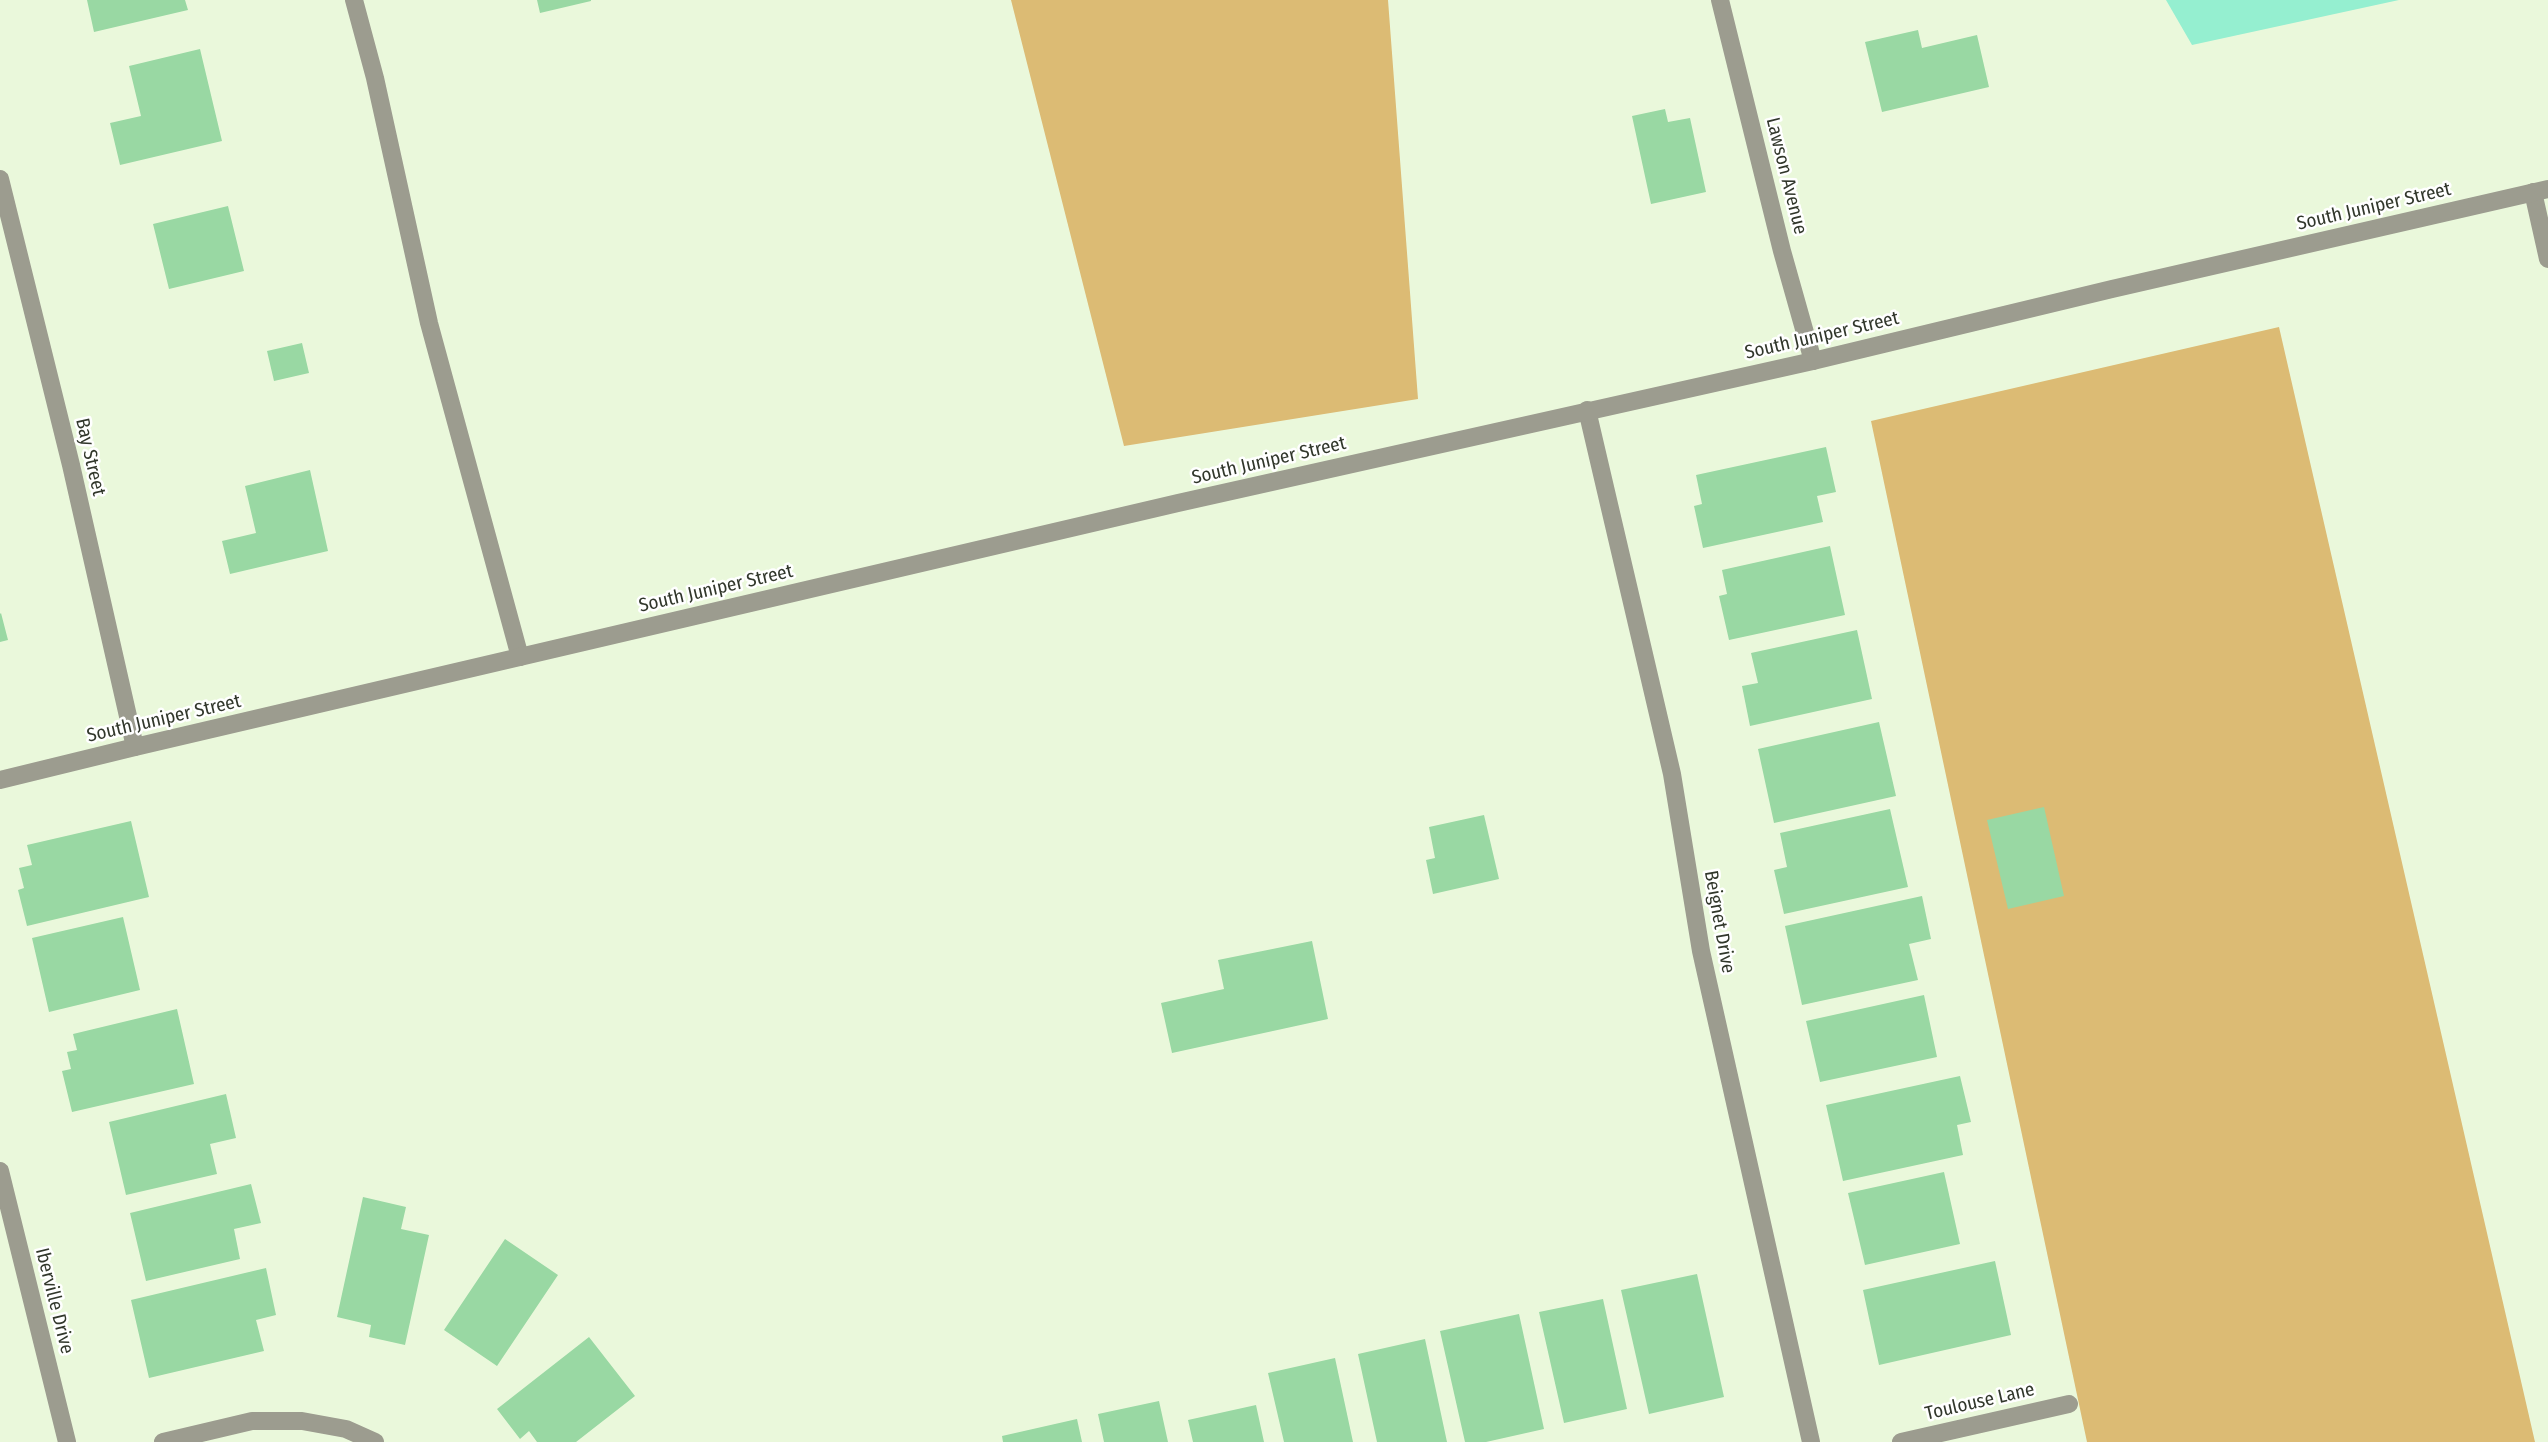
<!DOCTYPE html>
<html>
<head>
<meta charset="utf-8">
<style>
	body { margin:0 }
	canvas { display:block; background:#eaf8db }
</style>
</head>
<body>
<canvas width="2548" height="1442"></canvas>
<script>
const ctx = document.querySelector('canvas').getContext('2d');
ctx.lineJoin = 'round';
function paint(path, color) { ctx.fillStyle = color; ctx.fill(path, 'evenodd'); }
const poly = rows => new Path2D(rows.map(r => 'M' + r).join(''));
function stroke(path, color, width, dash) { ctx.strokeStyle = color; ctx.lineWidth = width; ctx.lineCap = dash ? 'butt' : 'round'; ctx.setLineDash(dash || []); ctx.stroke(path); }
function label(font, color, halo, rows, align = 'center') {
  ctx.font = font + ' "Fira Sans Condensed",sans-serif'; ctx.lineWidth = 5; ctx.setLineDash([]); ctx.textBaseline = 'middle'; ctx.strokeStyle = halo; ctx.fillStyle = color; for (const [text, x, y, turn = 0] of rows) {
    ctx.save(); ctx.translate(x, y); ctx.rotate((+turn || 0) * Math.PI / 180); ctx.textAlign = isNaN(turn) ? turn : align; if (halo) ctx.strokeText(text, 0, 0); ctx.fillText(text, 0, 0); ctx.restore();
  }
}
paint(poly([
	[1011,0,1388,0,1418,399,1124,446],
	[2279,327,2535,1442,2087,1442,1871,421]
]), '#dcbb74');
paint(poly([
	[2166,0,2399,0,2192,45]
]), '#95efd0');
paint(poly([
	[87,0,185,0,188,10,94,32],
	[537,0,591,0,591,1,540,13],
	[1918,30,1922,48,1977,35,1989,87,1882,112,1865,42],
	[200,49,222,141,120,165,110,123,141,116,129,66],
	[1665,109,1668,122,1690,118,1706,192,1651,204,1632,116],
	[228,206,244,271,169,289,153,224],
	[302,343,309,373,274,381,267,351],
	[1826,447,1836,492,1817,496,1823,522,1703,548,1694,506,1702,504,1696,475],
	[310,470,328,551,230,574,222,541,256,533,245,486],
	[1830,546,1845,615,1729,640,1719,596,1727,594,1722,570],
	[1,613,8,640,0,642,0,614],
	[1857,630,1872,699,1750,726,1742,686,1758,683,1751,653],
	[1879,722,1896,796,1774,823,1758,749],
	[2044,807,2064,896,2008,909,1987,820],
	[1890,809,1908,887,1784,914,1774,870,1787,867,1780,833],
	[1484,815,1499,879,1433,894,1426,860,1435,858,1429,827],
	[131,821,149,897,27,926,18,890,24,888,19,868,32,865,27,845],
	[1922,896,1931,939,1909,944,1918,980,1802,1005,1785,926],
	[123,917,140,990,49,1012,32,938],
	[1312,941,1328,1019,1172,1053,1161,1003,1224,989,1218,960],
	[1924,995,1937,1057,1820,1082,1806,1021],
	[177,1009,194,1084,72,1112,62,1071,71,1069,67,1052,77,1050,73,1034],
	[1960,1076,1971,1122,1957,1125,1963,1155,1843,1181,1826,1105],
	[226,1094,236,1138,210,1144,217,1174,126,1195,109,1122],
	[1944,1172,1960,1244,1865,1265,1848,1193],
	[251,1184,261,1223,234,1229,240,1259,146,1281,130,1213],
	[363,1197,406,1207,401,1229,429,1235,405,1345,369,1337,371,1325,337,1317],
	[505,1239,558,1275,497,1366,444,1330],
	[1995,1261,2011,1335,1879,1365,1863,1290],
	[266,1268,276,1315,256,1320,264,1351,149,1378,131,1300],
	[1697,1274,1724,1397,1649,1414,1621,1290],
	[1603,1299,1627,1409,1564,1423,1539,1312],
	[1519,1314,1544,1429,1486,1442,1465,1442,1440,1331],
	[589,1337,635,1396,576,1442,537,1442,529,1431,520,1439,497,1409],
	[1425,1339,1447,1442,1377,1442,1358,1354],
	[1335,1358,1353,1442,1284,1442,1268,1373],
	[1159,1401,1168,1442,1104,1442,1098,1414],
	[1256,1405,1264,1442,1193,1442,1188,1420],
	[1077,1419,1082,1442,1003,1442,1002,1436]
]), '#99d8a3');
stroke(poly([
	[354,0,375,78,429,323,520,657]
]), '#9c9c8f', 18);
stroke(poly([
	[1720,0,1782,251,1813,361],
	[0,179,71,465,135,747],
	[2533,192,2548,259],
	[1587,410,1672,774,1701,951,1811,1442],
	[0,1171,67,1442],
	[163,1442,252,1421,302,1421,346,1429,375,1442],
	[1901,1442,2069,1404]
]), '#9c9c8f', 18);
stroke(poly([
	[0,780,135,747,1178,503,1813,361,2112,289,2548,189]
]), '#9c9c8f', 18);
label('19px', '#31372b', '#fff', [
	["Lawson Avenue",1786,176,76],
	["South Juniper Street",2374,207,-13],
	["South Juniper Street",1822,336,-13],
	["Bay Street",90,457,77],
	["South Juniper Street",1269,461,-13],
	["South Juniper Street",716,589,-13],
	["South Juniper Street",164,719,-13],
	["Beignet Drive",1719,922,80],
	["Iberville Drive",54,1301,76],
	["Toulouse Lane",1980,1402,-13]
]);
</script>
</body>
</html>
